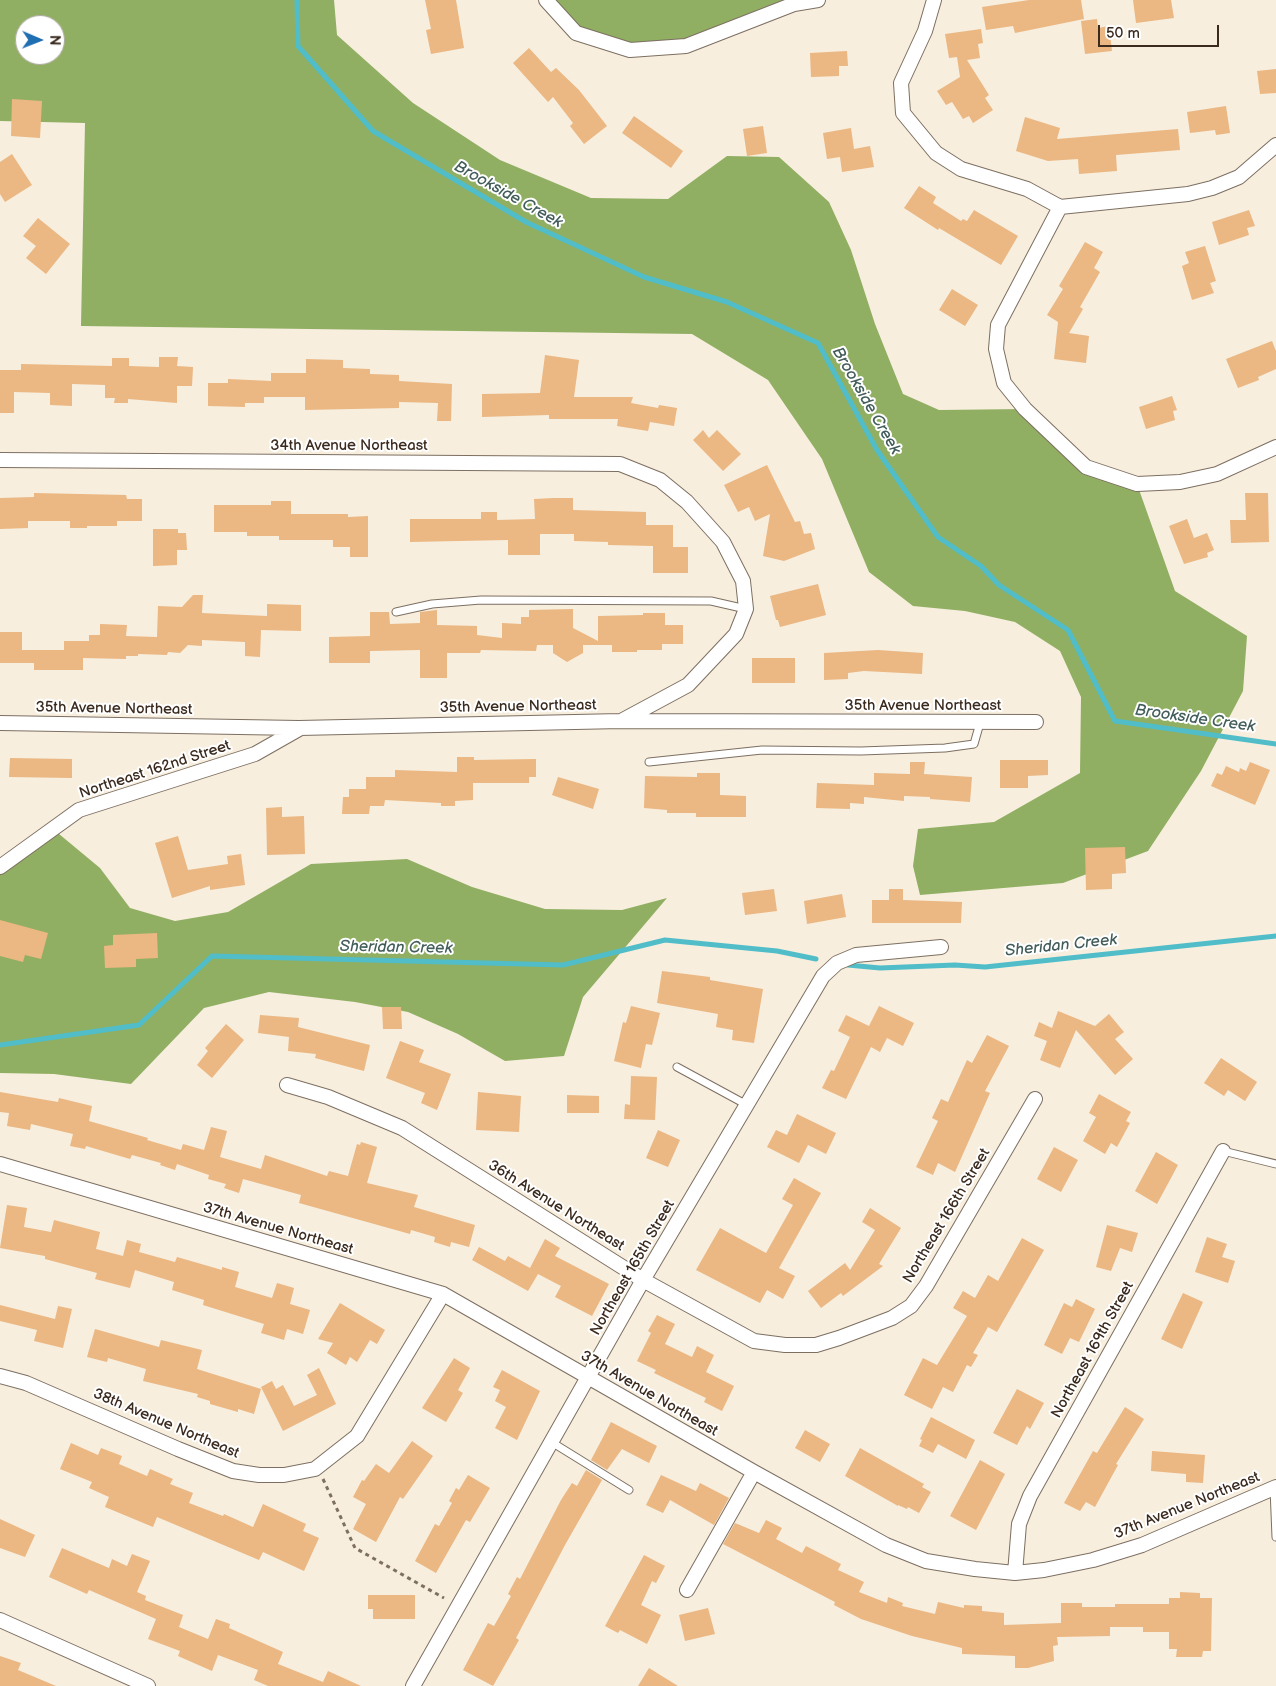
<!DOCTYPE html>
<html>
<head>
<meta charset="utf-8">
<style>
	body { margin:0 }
	#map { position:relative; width:1276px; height:1686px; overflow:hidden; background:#f7eede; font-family:"Balsamiq Sans",sans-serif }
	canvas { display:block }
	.north { position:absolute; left:15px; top:15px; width:50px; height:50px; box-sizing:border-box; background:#fff; border:1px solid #b1aaa5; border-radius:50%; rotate:91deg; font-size:14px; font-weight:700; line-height:20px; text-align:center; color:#3b2a1e }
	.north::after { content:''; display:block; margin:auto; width:18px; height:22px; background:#1f6fb2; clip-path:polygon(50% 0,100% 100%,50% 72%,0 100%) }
	.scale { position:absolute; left:1098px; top:25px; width:121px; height:22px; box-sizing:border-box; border:2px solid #3b2a1e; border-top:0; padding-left:6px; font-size:15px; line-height:18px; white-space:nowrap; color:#3b2a1e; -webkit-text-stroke:4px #fff; paint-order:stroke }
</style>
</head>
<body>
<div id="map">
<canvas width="1276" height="1686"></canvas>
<div class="north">N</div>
<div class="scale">50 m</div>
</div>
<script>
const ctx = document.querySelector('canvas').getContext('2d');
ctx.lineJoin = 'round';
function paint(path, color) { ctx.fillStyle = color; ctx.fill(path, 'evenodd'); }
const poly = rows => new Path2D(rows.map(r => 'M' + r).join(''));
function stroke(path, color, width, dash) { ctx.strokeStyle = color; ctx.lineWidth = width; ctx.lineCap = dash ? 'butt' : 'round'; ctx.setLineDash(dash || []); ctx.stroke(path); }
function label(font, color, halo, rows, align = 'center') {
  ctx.font = font + ' "Balsamiq Sans",sans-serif'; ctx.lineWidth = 4; ctx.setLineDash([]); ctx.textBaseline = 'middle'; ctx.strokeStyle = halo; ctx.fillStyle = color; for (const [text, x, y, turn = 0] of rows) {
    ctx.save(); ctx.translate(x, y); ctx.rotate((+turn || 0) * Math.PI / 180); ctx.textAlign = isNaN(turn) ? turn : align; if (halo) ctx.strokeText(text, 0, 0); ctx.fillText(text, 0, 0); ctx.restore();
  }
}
paint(poly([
	[0,0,334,0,337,35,413,103,500,160,591,198,668,199,727,156,779,157,829,202,851,250,875,324,903,394,939,410,1025,409,1086,467,1137,484,1175,591,1247,636,1243,691,1201,771,1148,851,1063,883,920,895,913,866,918,829,994,822,1080,773,1081,697,1060,651,1015,622,965,611,913,606,869,572,822,459,768,380,692,334,81,326,85,123,0,121],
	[25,25,55,25,55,55,25,55],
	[546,0,795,0,686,46,630,50,576,33],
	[53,829,100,868,130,908,175,921,228,912,311,864,407,859,472,887,545,909,622,910,667,898,583,997,564,1056,505,1061,458,1034,408,1012,355,1002,269,992,204,1008,131,1084,54,1074,0,1073,0,867]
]), '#90af62');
stroke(poly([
	[297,0,298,46,373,131,526,222,644,277,727,302,818,343,877,450,938,537,981,566,999,585,1068,630,1115,721,1276,744],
	[848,965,880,968,955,965,985,967,1276,936],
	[0,1045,139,1025,212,956,563,965,665,940,777,951,816,959]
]), '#50bdc8', 5);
paint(poly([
	[425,0,456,0,464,48,431,54,426,30,431,29],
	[1029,0,1081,0,1084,19,1015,33,1013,26,986,30,982,7],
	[1133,0,1171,0,1174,18,1136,23],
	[1097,19,1098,28,1109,26,1112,51,1085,54,1081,21],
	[981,29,983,43,978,44,980,58,967,60,989,95,985,98,993,110,973,123,969,116,963,119,952,102,946,105,937,91,960,77,957,57,949,58,945,34],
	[529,48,551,72,556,68,579,90,607,126,584,144,570,126,573,123,553,97,548,102,513,63],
	[847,51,848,66,839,66,839,76,811,77,810,53],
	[1276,69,1276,93,1260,94,1257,71],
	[12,99,42,101,40,138,11,136],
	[1226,106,1230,133,1216,135,1215,130,1190,133,1187,112],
	[634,116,683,151,671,168,622,133],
	[1025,117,1060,128,1057,139,1178,129,1180,150,1116,155,1117,171,1079,174,1078,159,1048,161,1016,151],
	[763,126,767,153,747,156,743,129],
	[851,128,854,149,870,146,874,167,842,172,840,157,827,159,823,133],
	[12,154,32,185,5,202,0,194,0,162],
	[919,186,936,197,933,203,961,221,963,219,967,221,974,210,1018,236,1001,265,939,228,938,230,904,208],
	[1249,210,1255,226,1247,228,1249,235,1219,245,1212,222],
	[38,218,70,244,46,274,26,258,36,246,23,236],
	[1085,242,1103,252,1094,268,1100,272,1080,307,1083,309,1069,333,1089,336,1086,363,1054,359,1058,322,1047,315,1063,289,1059,286],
	[1205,246,1216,281,1210,283,1214,293,1192,300,1182,266,1189,263,1185,252],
	[952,289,978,305,965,326,939,310],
	[1272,341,1276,351,1276,369,1258,377,1259,380,1238,388,1226,359],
	[545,355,579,360,574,397,633,397,631,403,658,408,659,405,677,408,674,426,650,422,648,431,617,426,618,419,549,419,549,415,482,417,482,394,540,393],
	[159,357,178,357,177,366,193,367,192,386,177,386,177,403,128,399,128,403,114,403,115,398,105,398,105,385,72,384,72,406,50,405,50,393,14,392,14,413,0,413,0,370,21,370,21,364,112,366,112,358,129,358,129,366,159,367],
	[306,359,343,360,343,368,370,369,370,374,399,375,399,381,452,384,451,421,437,421,438,403,399,402,399,408,305,410,305,397,264,397,264,403,245,403,245,407,208,406,208,383,228,383,228,379,271,381,271,373,306,373],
	[1172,396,1177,410,1173,411,1175,420,1146,429,1139,407],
	[703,430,709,438,717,430,741,454,723,471,693,440],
	[767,465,795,522,800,521,804,534,811,533,815,549,784,561,763,556,770,514,755,521,749,507,738,512,724,485],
	[34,493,126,495,127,499,142,499,142,521,117,521,117,526,87,526,87,528,70,528,70,521,28,521,28,528,0,529,0,498,34,497],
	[1245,493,1268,493,1269,542,1231,543,1230,520,1246,520],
	[554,498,573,498,573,510,646,512,646,525,673,525,673,547,688,547,688,573,653,573,653,546,608,545,608,542,574,541,574,534,540,534,540,555,508,555,508,540,410,542,410,519,481,519,481,512,497,512,497,520,535,519,534,499],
	[271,501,291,501,291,514,348,514,348,517,368,516,368,557,350,557,350,547,333,547,333,540,279,540,279,536,247,536,247,532,214,532,214,505,271,505],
	[1187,519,1194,538,1207,533,1214,550,1207,553,1208,557,1184,564,1169,526],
	[153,529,178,529,178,533,186,533,187,550,177,550,177,565,153,566],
	[818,584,826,615,780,627,778,620,776,620,770,596],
	[193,595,203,595,202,613,267,616,267,604,301,605,301,631,261,630,260,657,245,656,245,642,202,640,202,646,188,645,180,653,168,652,167,655,138,654,138,656,126,656,126,659,83,658,83,670,34,670,34,663,0,663,0,632,22,632,22,650,64,650,64,641,89,641,89,635,100,635,100,624,127,625,126,636,157,637,158,606,182,607],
	[573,609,573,628,598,641,598,616,643,615,643,613,665,613,665,625,683,625,683,644,662,644,662,650,637,650,637,652,612,652,612,645,583,645,583,653,567,662,553,653,553,645,537,645,536,651,481,650,480,653,447,653,447,678,420,678,420,650,370,651,370,663,329,663,329,637,370,636,370,612,389,612,390,624,420,623,420,612,437,610,437,625,477,626,477,635,502,638,502,623,521,624,521,617,529,617,529,610],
	[878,650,923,653,922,674,864,671,848,673,848,679,824,680,824,653],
	[752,658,795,658,795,683,752,683],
	[457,757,474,757,474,760,536,759,536,777,529,777,529,783,473,783,473,800,455,801,455,806,441,806,441,803,385,800,384,806,370,806,369,814,342,814,343,797,349,797,349,789,366,789,366,777,395,777,395,770,457,772],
	[10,758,72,759,72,778,9,777],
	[1000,760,1048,760,1048,775,1028,776,1028,788,1000,788],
	[910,762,925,762,924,774,972,777,970,802,930,799,930,797,904,796,904,801,864,797,864,804,850,803,850,809,816,808,817,783,874,785,874,773,910,774],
	[1250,762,1270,770,1255,805,1211,786,1217,773,1222,775,1226,766,1239,772,1240,768,1246,771],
	[697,773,720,773,720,795,746,796,746,817,696,817,696,813,667,813,667,810,644,808,645,776,697,777],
	[558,777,599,789,593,809,552,795],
	[282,807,282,817,304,816,305,854,267,855,266,808],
	[178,836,188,870,228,864,227,856,241,854,245,885,210,890,210,886,172,898,155,843],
	[1125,847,1126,873,1112,874,1112,889,1086,890,1085,848],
	[774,889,777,911,745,915,742,893],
	[889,889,903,889,903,900,962,902,961,923,872,923,872,900,889,900],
	[842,894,846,917,807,924,804,901],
	[0,920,48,933,41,959,25,955,23,962,0,956],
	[157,933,158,958,136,959,136,967,105,968,104,946,113,945,113,935],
	[662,971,710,977,710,980,763,989,754,1043,732,1040,733,1030,716,1027,718,1014,657,1003],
	[631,1006,660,1013,652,1045,646,1044,641,1068,614,1061,623,1022,626,1023],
	[879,1006,914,1023,903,1046,887,1038,880,1052,871,1047,846,1099,822,1088,831,1070,834,1071,850,1037,838,1031,846,1015,869,1026],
	[382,1007,401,1007,402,1029,383,1029],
	[1058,1011,1095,1026,1109,1014,1124,1032,1115,1039,1133,1059,1115,1075,1076,1030,1060,1068,1040,1060,1047,1041,1034,1036,1039,1022,1052,1028],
	[260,1015,299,1018,298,1027,370,1045,364,1071,315,1058,316,1054,288,1051,289,1037,258,1033],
	[226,1024,244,1040,212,1078,197,1065,208,1051,205,1048],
	[987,1035,1009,1046,985,1091,990,1093,955,1172,938,1163,933,1175,916,1167,938,1121,932,1118,941,1099,948,1102,967,1060,972,1063],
	[400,1041,424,1050,419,1062,451,1074,437,1110,421,1103,425,1093,386,1078],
	[1221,1058,1257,1082,1245,1101,1228,1090,1224,1096,1204,1083],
	[631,1076,657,1077,655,1120,624,1119,625,1104,630,1105],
	[0,1092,58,1102,59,1098,92,1106,89,1121,148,1138,147,1140,181,1150,183,1144,204,1150,211,1127,227,1131,220,1157,261,1169,265,1155,327,1176,329,1171,348,1176,357,1144,360,1145,361,1142,377,1147,367,1183,418,1195,414,1207,475,1225,469,1247,451,1242,450,1247,434,1242,435,1237,411,1230,410,1234,299,1203,301,1195,243,1179,239,1193,224,1188,226,1184,208,1179,209,1175,177,1164,175,1170,160,1165,161,1163,132,1155,130,1159,86,1146,85,1149,70,1146,73,1134,31,1124,30,1130,7,1126,9,1113,0,1112],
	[478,1092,521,1096,519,1132,476,1130],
	[1099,1094,1131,1112,1126,1121,1130,1123,1117,1147,1111,1143,1105,1154,1083,1141,1096,1117,1089,1113],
	[567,1095,599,1096,599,1113,567,1113],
	[797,1114,836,1133,826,1154,808,1145,799,1163,767,1147,776,1130,787,1135],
	[658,1130,680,1140,668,1167,646,1158],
	[1054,1147,1078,1160,1061,1192,1037,1179],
	[1156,1152,1178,1165,1157,1204,1135,1191],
	[794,1178,821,1193,779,1268,795,1276,783,1299,767,1290,760,1303,696,1270,720,1228,766,1253,793,1205,782,1199],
	[7,1205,27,1208,24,1227,51,1232,54,1220,100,1232,96,1249,123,1256,127,1240,141,1244,139,1252,175,1262,177,1257,222,1270,222,1267,239,1272,235,1287,272,1298,277,1283,294,1288,290,1304,310,1310,303,1334,287,1329,284,1340,261,1333,264,1324,203,1305,204,1300,172,1290,174,1282,135,1270,130,1288,95,1279,97,1273,45,1259,45,1256,0,1248],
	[870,1208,901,1228,879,1264,883,1266,843,1296,841,1293,821,1308,808,1291,845,1263,850,1270,875,1230,862,1222],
	[1107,1225,1138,1233,1132,1252,1120,1248,1111,1271,1096,1267],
	[1207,1237,1227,1244,1222,1257,1235,1261,1228,1283,1195,1272],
	[1022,1238,1044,1250,997,1332,988,1327,973,1353,978,1355,971,1367,967,1365,953,1392,943,1387,932,1409,904,1395,923,1358,937,1365,967,1316,953,1308,963,1291,975,1298,988,1275,998,1281],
	[545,1239,560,1248,555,1256,609,1284,592,1316,555,1297,561,1286,538,1274,528,1291,472,1260,479,1247,505,1261,508,1256,530,1268],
	[1183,1293,1203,1302,1182,1349,1161,1339],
	[1076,1299,1095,1309,1079,1342,1070,1338,1062,1354,1044,1345,1064,1303,1072,1307],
	[340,1303,385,1330,377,1344,370,1340,357,1362,350,1357,346,1365,327,1353,333,1343,318,1339],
	[0,1305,55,1319,58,1306,72,1309,63,1348,34,1341,37,1330,0,1321],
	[657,1315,675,1324,665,1344,692,1357,697,1346,714,1355,706,1372,734,1386,722,1411,704,1402,706,1398,654,1373,656,1370,637,1361,651,1333,648,1331],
	[95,1329,159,1347,161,1340,202,1350,197,1369,261,1389,254,1414,238,1409,238,1412,210,1404,210,1401,197,1397,198,1394,143,1381,146,1369,108,1358,107,1362,87,1357],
	[454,1358,470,1368,458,1390,463,1393,446,1422,422,1408],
	[319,1368,336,1404,283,1431,261,1387,272,1381,276,1389,283,1385,294,1406,317,1395,307,1375],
	[502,1370,540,1391,517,1440,495,1428,506,1407,495,1401,500,1390,493,1387],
	[1017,1389,1044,1403,1030,1429,1027,1426,1017,1445,993,1433],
	[1125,1407,1144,1419,1116,1464,1118,1465,1095,1507,1086,1502,1080,1511,1064,1503,1093,1451,1097,1453],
	[931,1417,975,1440,966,1459,938,1444,933,1453,919,1446,922,1440,920,1439],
	[611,1422,657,1446,649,1463,622,1449,607,1470,591,1460],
	[805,1430,830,1444,820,1462,795,1448],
	[412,1441,433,1456,403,1499,400,1497,376,1542,353,1529,366,1504,353,1497,362,1480,364,1481,376,1464,389,1473],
	[71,1443,98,1455,101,1448,122,1456,119,1464,147,1476,150,1469,173,1479,170,1484,193,1493,189,1503,223,1516,224,1514,253,1527,263,1504,306,1524,303,1531,319,1538,304,1571,263,1552,259,1560,157,1517,153,1527,105,1507,109,1497,89,1488,92,1482,60,1469],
	[860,1448,924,1484,922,1487,931,1492,919,1513,908,1507,907,1509,898,1505,898,1506,845,1476],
	[1152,1451,1205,1455,1203,1483,1186,1482,1186,1474,1151,1471],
	[980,1460,1005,1474,976,1530,950,1516],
	[586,1470,602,1480,565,1545,516,1638,519,1640,493,1686,463,1670,488,1623,494,1626,511,1596,508,1594,517,1577,520,1579,561,1500,572,1483,577,1486],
	[468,1475,490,1488,470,1522,466,1520,436,1573,415,1561,435,1524,439,1526,452,1503,449,1501,456,1488,459,1490],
	[661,1475,696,1491,700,1483,729,1498,714,1525,670,1500,663,1513,646,1505],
	[0,1519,35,1535,25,1557,0,1548],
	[766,1520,782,1528,776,1539,802,1553,806,1546,841,1564,838,1570,864,1582,859,1592,887,1603,888,1597,903,1603,902,1606,935,1614,938,1602,964,1608,964,1605,982,1606,982,1611,1004,1613,1004,1625,1061,1623,1061,1603,1082,1603,1082,1607,1115,1607,1115,1604,1169,1604,1169,1598,1180,1598,1180,1592,1200,1593,1200,1598,1212,1598,1211,1651,1203,1651,1202,1657,1176,1657,1177,1649,1169,1649,1169,1632,1143,1632,1143,1627,1110,1627,1110,1636,1057,1637,1058,1645,1053,1646,1054,1661,1028,1668,1015,1668,1015,1656,962,1654,962,1648,912,1636,861,1619,834,1605,835,1602,723,1544,735,1523,759,1533],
	[62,1548,109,1568,112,1559,127,1566,132,1554,150,1561,137,1592,146,1596,145,1600,183,1615,179,1627,208,1639,216,1619,230,1624,229,1628,283,1652,278,1664,323,1682,328,1671,361,1686,268,1686,254,1680,258,1670,218,1655,212,1671,178,1656,180,1651,148,1639,156,1619,89,1590,87,1594,49,1577],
	[644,1555,665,1566,656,1583,652,1581,641,1605,661,1615,647,1644,620,1630,618,1633,605,1626],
	[368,1595,415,1595,415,1619,373,1619,373,1609,368,1609],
	[708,1608,715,1634,685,1641,679,1615],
	[0,1656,21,1663,18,1670,56,1686,0,1686],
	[649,1668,678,1686,638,1686]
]), '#ebb782');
const lane = poly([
	[396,612,432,604,481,600,711,601,746,609],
	[649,762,762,750,861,751,945,748,974,744,980,723],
	[677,1067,747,1105],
	[1223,1151,1276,1164],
	[553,1443,629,1490],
	[1274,1488,1276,1537]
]);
const street = poly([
	[546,0,576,33,630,50,686,46,794,4,818,0],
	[934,0,925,31,901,83,903,113,936,153,961,169,1027,189,1060,207,998,325,996,349,1004,383,1025,409,1086,467,1137,484,1180,482,1217,474,1276,447],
	[1060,207,1188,194,1212,188,1239,177,1276,145],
	[0,460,620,464,660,480,687,502,723,542,743,581,746,609,736,634,688,685,623,720],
	[0,723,299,728,621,721,1036,722],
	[0,867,79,810,255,754,299,729],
	[287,1085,328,1097,402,1128,643,1280,754,1341,785,1345,816,1345,839,1338,892,1318,911,1306,926,1286,1035,1099],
	[0,1164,443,1294,754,1472,886,1545,926,1561,975,1569,1015,1573,1044,1570,1093,1560,1142,1545,1276,1487],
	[0,1376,26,1383,178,1449,233,1471,259,1475,284,1475,315,1469,357,1436,443,1294],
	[1015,1573,1019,1524,1030,1496,1223,1151],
	[687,1590,754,1472],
	[0,1620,148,1686],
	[413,1686,643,1280,823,976,837,963,856,955,941,947]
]);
stroke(lane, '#7d6f61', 9);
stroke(street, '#7d6f61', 16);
stroke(poly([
	[323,1479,355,1548,444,1598]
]), '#7d6f61', 3, [4, 4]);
stroke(lane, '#fff', 7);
stroke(street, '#fff', 14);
label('15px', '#3b2a1e', '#fff', [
	["34th Avenue Northeast",349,446],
	["35th Avenue Northeast",923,706],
	["35th Avenue Northeast",518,707,-1],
	["35th Avenue Northeast",114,709,1],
	["Northeast 162nd Street",155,770,-18],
	["36th Avenue Northeast",556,1206,32],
	["Northeast 166th Street",947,1216,-59],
	["37th Avenue Northeast",278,1229,16],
	["Northeast 165th Street",633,1268,-60],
	["Northeast 169th Street",1093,1350,-61],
	["37th Avenue Northeast",649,1394,30],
	["38th Avenue Northeast",166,1424,23],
	["37th Avenue Northeast",1187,1506,-22]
]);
label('italic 16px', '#425d5a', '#fff', [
	["Brookside Creek",508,195,29],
	["Brookside Creek",866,401,60],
	["Brookside Creek",1195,719,8],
	["Sheridan Creek",1061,946,-6],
	["Sheridan Creek",396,948,1]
]);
</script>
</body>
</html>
